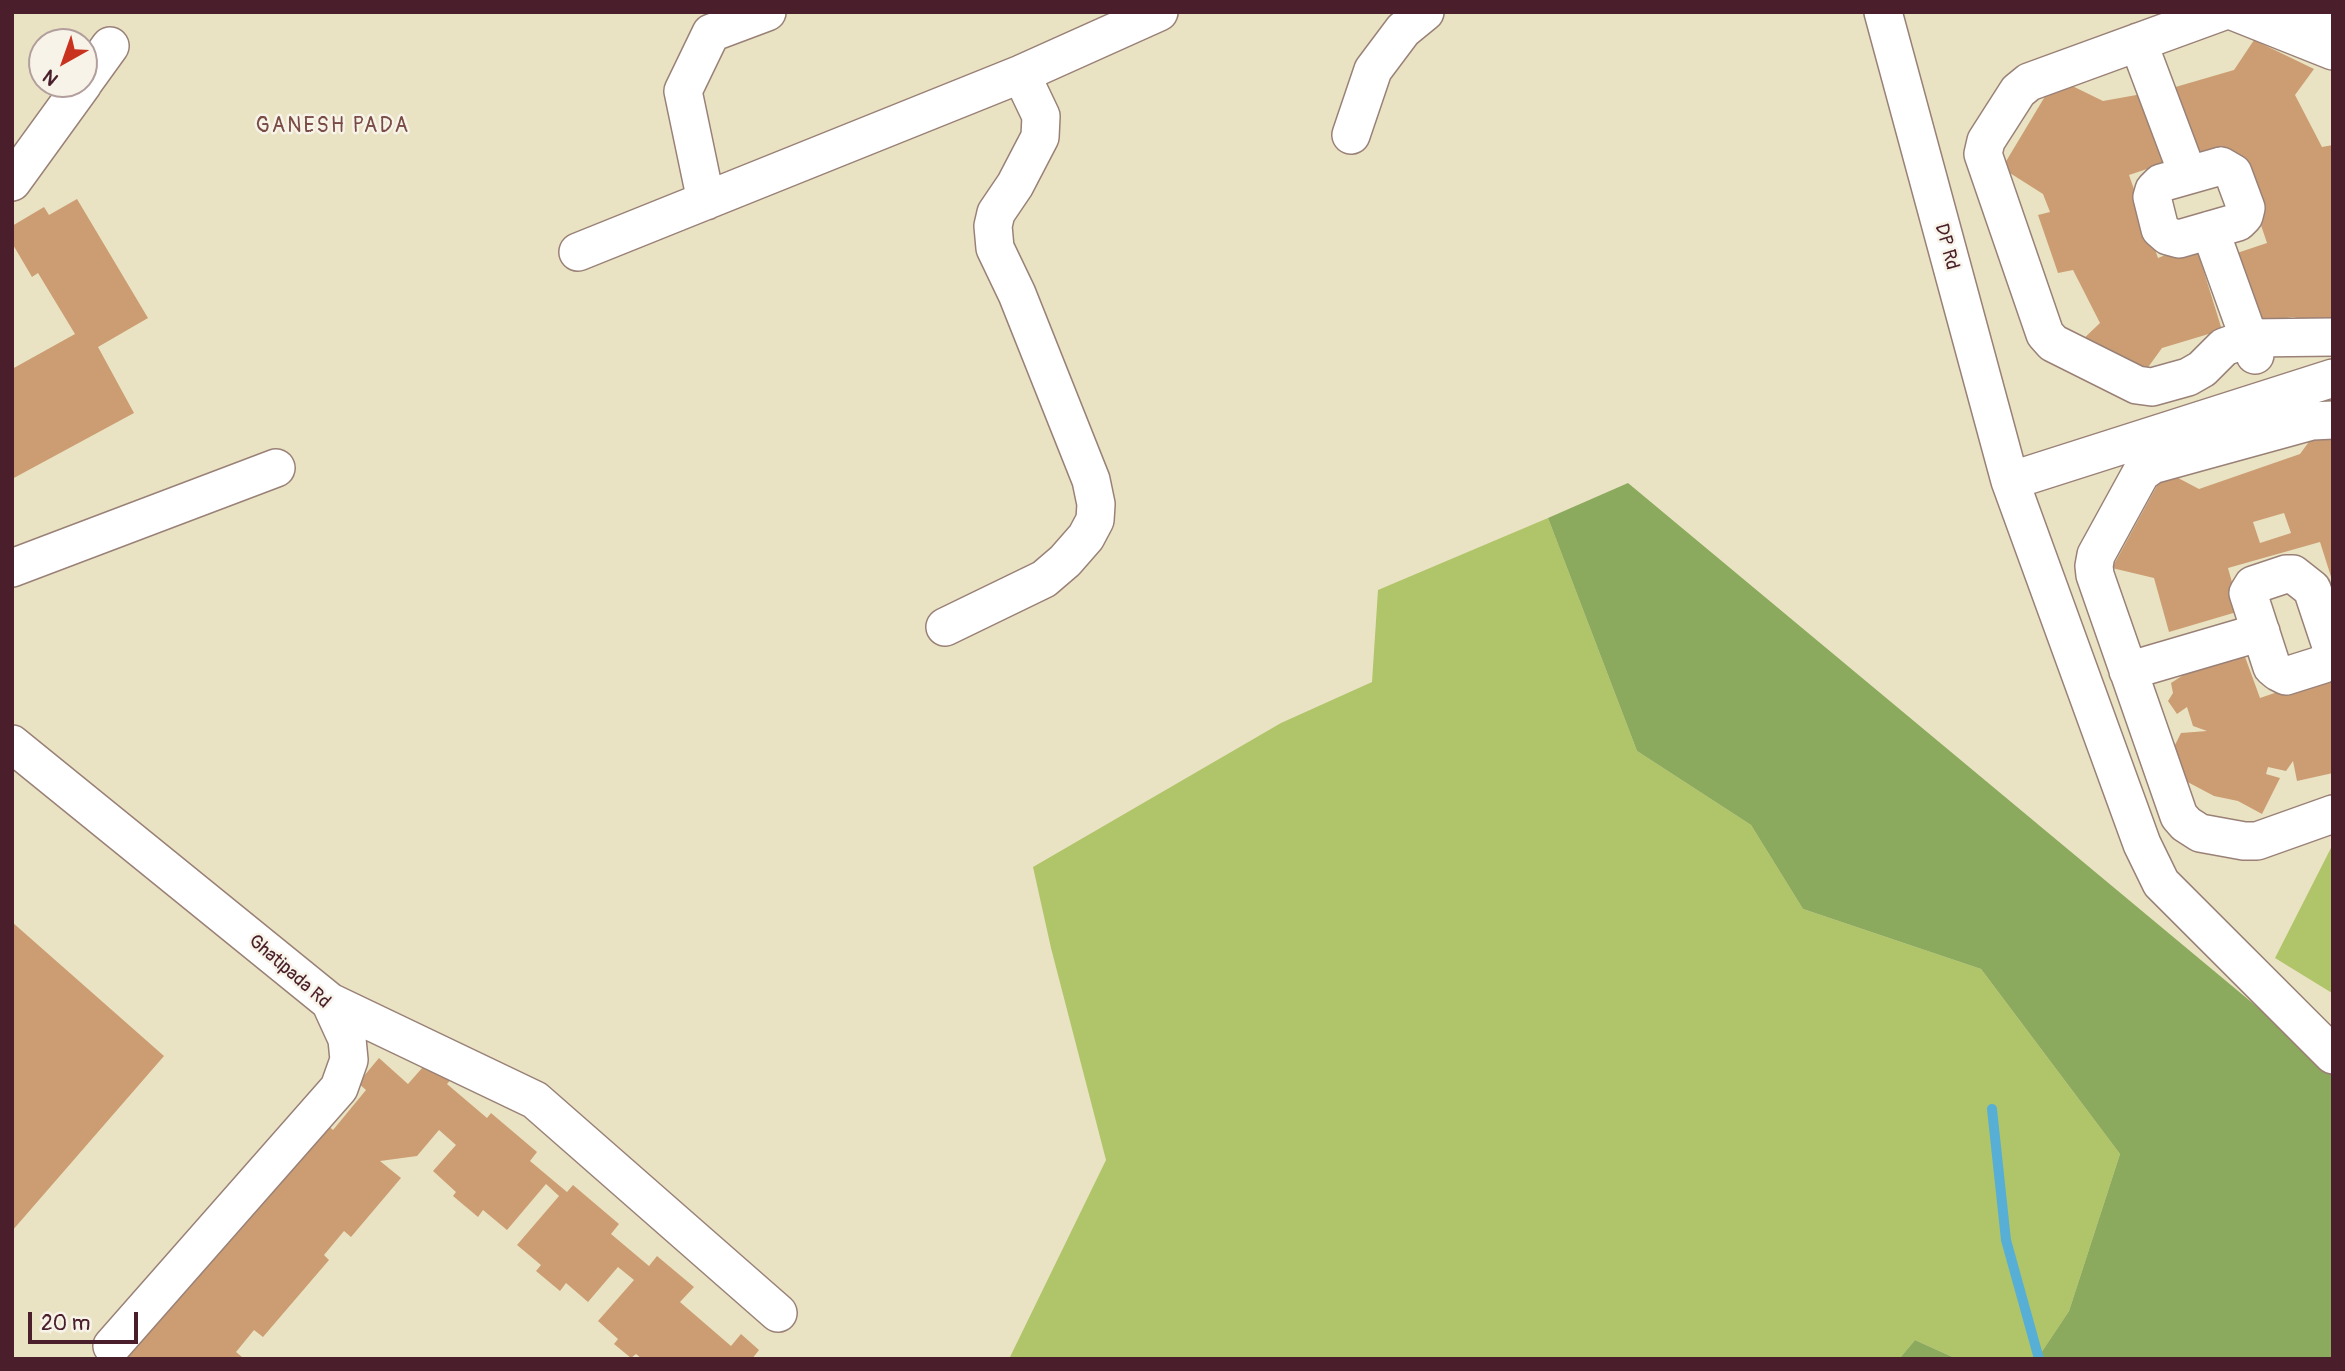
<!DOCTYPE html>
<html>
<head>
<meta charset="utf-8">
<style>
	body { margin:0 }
	#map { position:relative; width:2345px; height:1371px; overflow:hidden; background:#e9e3c3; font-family:Pangolin,sans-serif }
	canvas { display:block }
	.frame { position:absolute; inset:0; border:14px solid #4a1f2b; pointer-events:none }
	.north { position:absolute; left:28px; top:28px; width:70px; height:70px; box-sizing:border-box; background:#f7f3e8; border:2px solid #b29e9c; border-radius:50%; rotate:220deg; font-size:19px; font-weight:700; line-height:28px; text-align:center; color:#4a1f2b }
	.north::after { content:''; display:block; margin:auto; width:24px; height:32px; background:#c8321e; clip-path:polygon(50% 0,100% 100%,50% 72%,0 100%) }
	.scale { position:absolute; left:28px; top:1312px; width:110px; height:32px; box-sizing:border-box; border:4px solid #4a1f2b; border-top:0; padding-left:9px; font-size:21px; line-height:24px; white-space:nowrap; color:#4a1f2b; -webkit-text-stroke:5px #f7f3e8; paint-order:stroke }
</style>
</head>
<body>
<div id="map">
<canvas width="2345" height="1371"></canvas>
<div class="frame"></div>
<div class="north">N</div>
<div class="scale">20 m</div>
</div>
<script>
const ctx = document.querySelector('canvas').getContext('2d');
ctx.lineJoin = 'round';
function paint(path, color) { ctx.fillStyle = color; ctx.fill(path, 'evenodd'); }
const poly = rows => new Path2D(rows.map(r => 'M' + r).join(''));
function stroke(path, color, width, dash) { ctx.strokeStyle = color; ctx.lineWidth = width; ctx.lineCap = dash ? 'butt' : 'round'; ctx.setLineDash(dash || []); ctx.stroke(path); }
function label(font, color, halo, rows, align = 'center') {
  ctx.font = font + ' Pangolin,sans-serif'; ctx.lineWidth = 5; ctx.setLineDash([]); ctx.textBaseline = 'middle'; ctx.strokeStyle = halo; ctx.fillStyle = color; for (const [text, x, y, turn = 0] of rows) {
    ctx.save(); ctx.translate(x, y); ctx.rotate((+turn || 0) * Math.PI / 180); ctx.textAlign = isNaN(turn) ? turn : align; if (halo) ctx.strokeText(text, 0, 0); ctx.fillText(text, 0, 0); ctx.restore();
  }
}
paint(poly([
	[1548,518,1637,751,1751,825,1803,909,1981,969,2120,1154,2069,1311,2037,1359,1957,1359,1915,1340,1899,1359,1009,1359,1106,1160,1051,948,1033,867,1281,723,1372,682,1378,590],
	[2333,844,2333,993,2332,993,2275,958]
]), '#b0c569');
paint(poly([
	[1628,483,2333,1070,2333,1359,2037,1359,2069,1311,2120,1154,1981,969,1803,909,1751,825,1637,751,1548,518],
	[1915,1340,1957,1359,1899,1359]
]), '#8caa5d');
stroke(poly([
	[1992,1109,2006,1240,2039,1359]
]), '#58afd5', 10);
paint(poly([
	[2254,40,2314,69,2295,95,2322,147,2333,145,2333,327,2293,317,2254,323,2228,256,2267,243,2237,154,2199,164,2172,88,2234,70],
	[2056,78,2103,101,2142,94,2168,162,2129,175,2158,258,2195,243,2222,330,2162,348,2141,377,2079,343,2100,323,2073,270,2058,273,2038,215,2050,212,2043,194,2002,168],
	[77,199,148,318,98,347,134,413,12,479,12,369,75,334,38,273,32,277,12,243,12,226,44,207,49,215],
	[2322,424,2333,432,2333,583,2320,542,2228,568,2240,611,2169,632,2154,578,2112,568,2165,471,2199,489,2300,454],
	[2284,513,2291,533,2260,543,2253,522],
	[2244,654,2260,698,2333,673,2333,773,2297,781,2293,761,2286,771,2268,767,2266,774,2280,778,2262,814,2238,801,2214,796,2163,769,2181,733,2207,731,2193,726,2187,707,2177,714,2168,701,2173,693,2171,683,2185,674,2203,655],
	[12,922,164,1056,12,1231],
	[379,1058,408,1084,430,1059,452,1078,447,1084,487,1118,491,1113,537,1152,530,1161,567,1192,573,1185,619,1224,611,1234,649,1266,657,1256,694,1287,680,1302,731,1346,741,1334,759,1350,752,1359,642,1359,636,1354,631,1358,614,1344,618,1339,598,1321,634,1280,618,1267,588,1302,566,1283,560,1291,536,1271,541,1265,517,1245,559,1196,546,1184,507,1230,483,1210,478,1217,453,1196,456,1192,433,1171,456,1145,439,1130,417,1156,380,1161,401,1178,351,1237,344,1231,324,1255,329,1260,263,1337,254,1330,236,1352,242,1357,240,1359,118,1359,324,1122,333,1130,366,1090,358,1083]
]), '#cc9d73');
const minor = poly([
	[1883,12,2010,481,2142,844,2161,883,2333,1055],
	[2221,12,2029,82,2018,91,1986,141,1983,154,2045,334,2053,343,2137,385,2152,387,2188,377,2202,369,2224,347,2249,338,2333,337],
	[2235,12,2333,51],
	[2286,12,2305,22,2315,23,2333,18],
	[2138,42,2188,175],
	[84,82,110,46],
	[1351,135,1373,70,1403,30,1425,12],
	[2221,166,2233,173,2246,208,2244,216,2238,222,2179,239,2168,236,2160,229,2152,197,2154,190,2161,183,2221,166],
	[12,182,83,84],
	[706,201,683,91,711,33,767,12],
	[2210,230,2255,355],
	[578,252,1021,74,1159,12],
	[2333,420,2312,421,2152,465,2141,473,2096,555,2094,566,2095,575,2179,816,2186,824,2200,833,2244,841,2257,841,2333,814],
	[2010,481,2333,378],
	[12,568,276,468],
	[2286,574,2293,574,2312,589,2332,649,2329,661,2324,664,2286,676,2278,672,2272,667,2248,593,2253,585,2286,574],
	[945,627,1044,579,1065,561,1086,537,1095,520,1096,504,1091,480,1017,294,995,248,993,226,996,213,1015,185,1040,137,1041,116,1021,74],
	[2128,671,2261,632],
	[12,744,330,1002,347,1039,349,1060,339,1088,112,1346],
	[330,1002,535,1100,778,1313]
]);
stroke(minor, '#9a8177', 40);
stroke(minor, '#fff', 37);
label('19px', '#4a1f2b', '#f7f3e8', [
	["DP Rd",1946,247,75],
	["Ghatipada Rd",289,972,41]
]);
ctx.letterSpacing = '2px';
label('21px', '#784b44', '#f7f3e8', [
	["GANESH PADA",333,127]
]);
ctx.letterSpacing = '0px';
</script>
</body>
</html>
